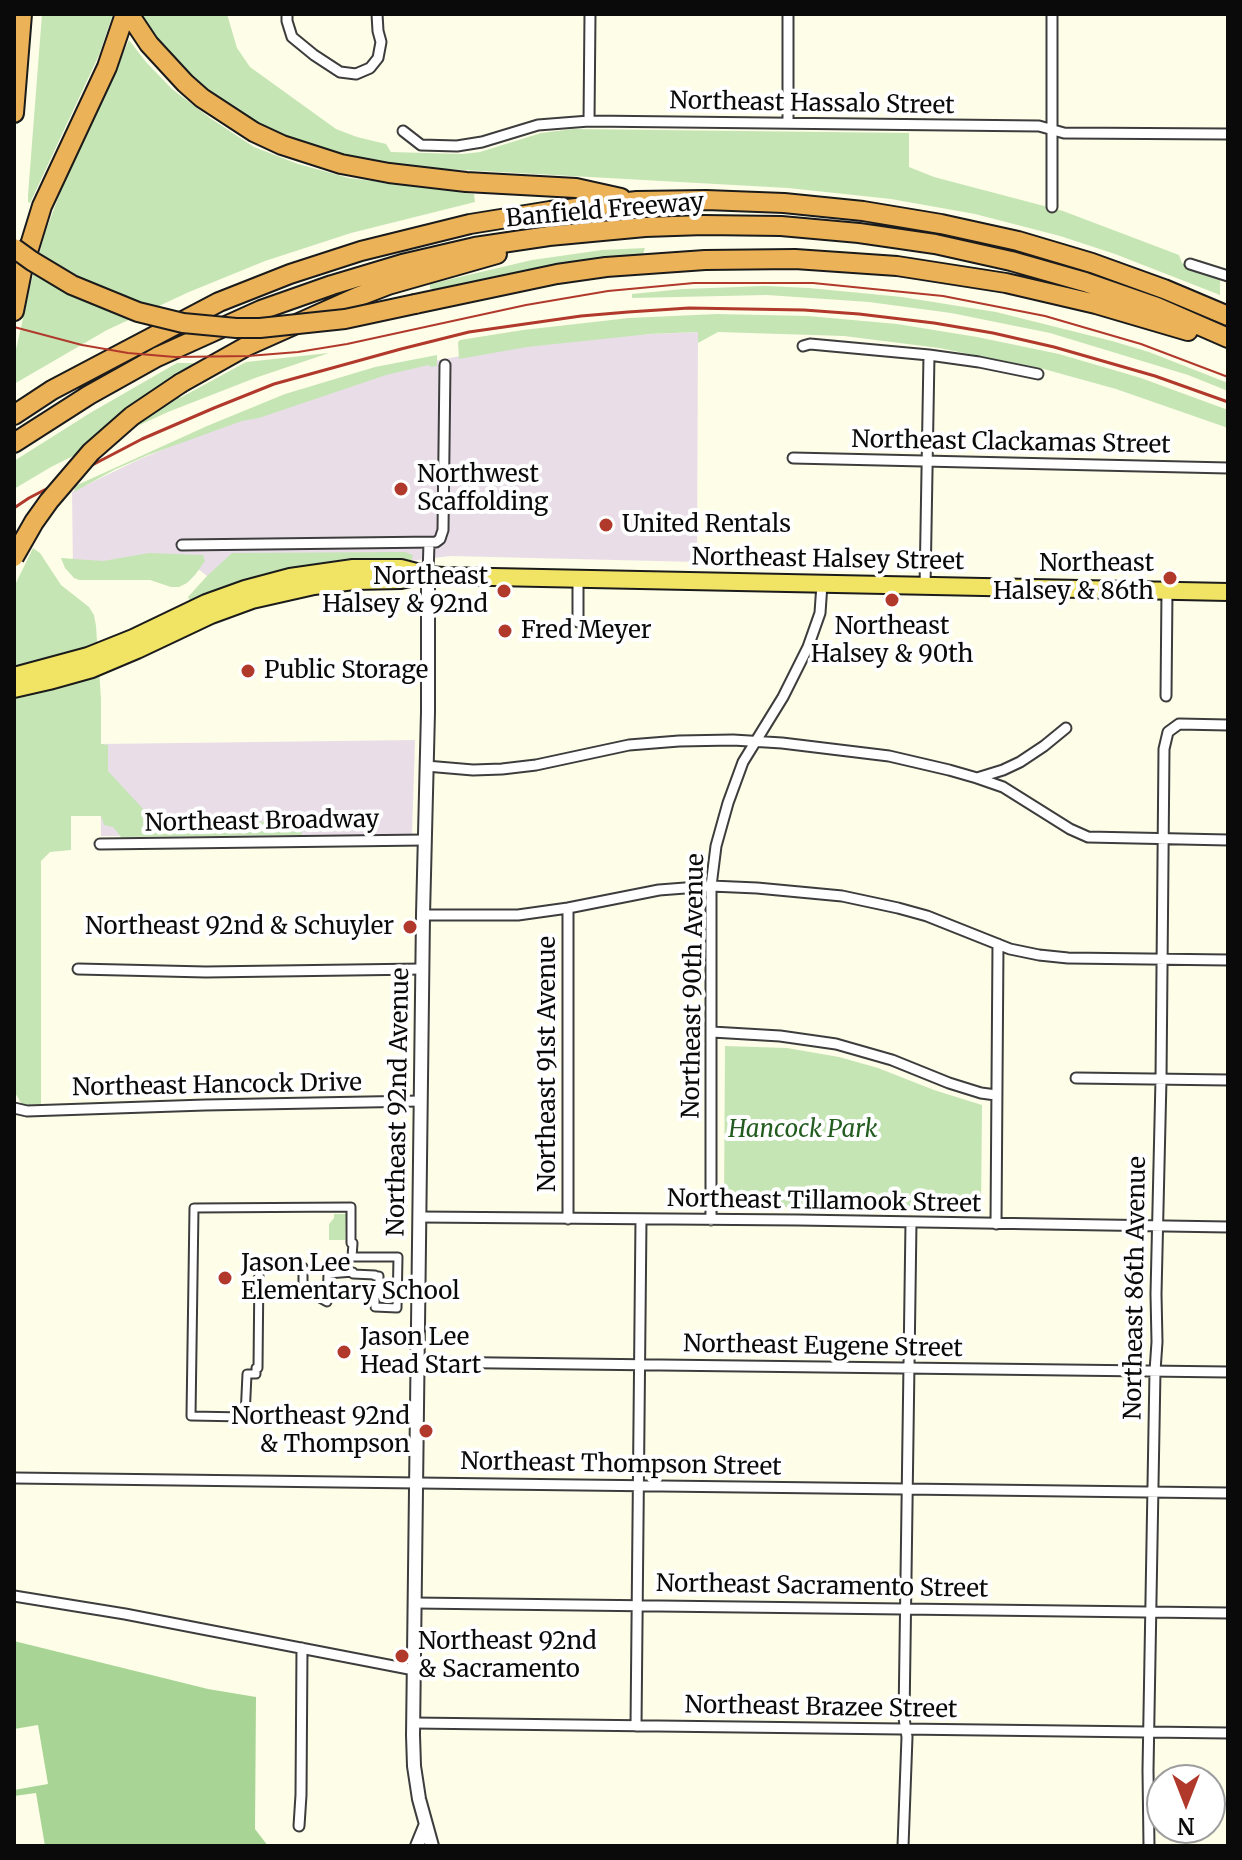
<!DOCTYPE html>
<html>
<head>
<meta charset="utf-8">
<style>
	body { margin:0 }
	#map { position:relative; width:1242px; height:1860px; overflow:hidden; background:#fefde8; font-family:Merriweather,serif }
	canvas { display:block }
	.frame { position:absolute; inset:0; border:16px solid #0a0a0a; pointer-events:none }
	.north { position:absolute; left:1146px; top:1764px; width:80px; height:80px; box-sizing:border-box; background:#fff; border:2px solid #9d9d9d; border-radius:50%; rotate:180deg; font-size:22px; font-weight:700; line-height:32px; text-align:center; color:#0a0a0a }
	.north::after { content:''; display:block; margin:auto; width:28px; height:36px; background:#b1392b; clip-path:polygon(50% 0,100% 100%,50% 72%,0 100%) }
</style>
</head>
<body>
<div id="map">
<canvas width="1242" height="1860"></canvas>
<div class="frame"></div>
<div class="north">N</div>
</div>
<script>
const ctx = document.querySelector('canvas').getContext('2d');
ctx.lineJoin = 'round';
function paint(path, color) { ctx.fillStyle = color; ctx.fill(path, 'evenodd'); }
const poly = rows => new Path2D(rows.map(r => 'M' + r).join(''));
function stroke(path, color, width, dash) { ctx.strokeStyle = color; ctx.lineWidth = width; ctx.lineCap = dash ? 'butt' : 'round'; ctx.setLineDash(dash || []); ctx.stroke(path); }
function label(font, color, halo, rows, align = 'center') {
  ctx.font = font + ' Merriweather,serif'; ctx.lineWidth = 8; ctx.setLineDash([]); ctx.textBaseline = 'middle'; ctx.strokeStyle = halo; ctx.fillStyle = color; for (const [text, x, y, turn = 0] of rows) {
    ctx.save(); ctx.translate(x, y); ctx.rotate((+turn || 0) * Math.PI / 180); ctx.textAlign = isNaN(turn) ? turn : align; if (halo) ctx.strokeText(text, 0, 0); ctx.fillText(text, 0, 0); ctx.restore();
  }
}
paint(poly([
	[698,332,697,562,451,556,409,561,224,589,198,569,73,571,72,492,140,459,241,418,428,362,514,346,607,336],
	[415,740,412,835,101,836,100,744]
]), '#e9dee8');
paint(poly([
	[42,14,113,14,99,55,30,203,28,202,28,195],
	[136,14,227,14,237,48,250,67,336,129,357,137,386,144,391,152,463,154,480,152,541,133,573,129,909,133,909,167,934,177,1063,211,1179,255,1182,263,1220,278,1220,295,1115,254,1060,236,975,214,891,199,788,188,427,168,353,157,352,159,290,141,232,111,192,79,172,59],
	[129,40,146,62,172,89,210,118,254,147,298,164,349,178,474,194,475,202,351,233,265,261,189,292,107,330,14,384,14,358,32,279,45,233,61,190],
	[645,248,643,254,542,268,434,290,430,288,430,284,532,260,602,250],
	[765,286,809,288,902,297,996,312,1112,341,1149,352,1228,383,1228,391,1188,375,1050,333,951,313,869,302,767,295,632,298,632,294,683,289],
	[717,314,808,316,897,324,977,337,1059,354,1141,378,1228,410,1228,428,1116,389,1040,368,939,348,844,336,718,332,698,343,698,332,650,334,527,347,459,359,458,342,460,340,523,330,629,318],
	[329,353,255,378,168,412,81,452,51,467,14,489,14,461,90,413,177,363,200,363,168,381,180,398,246,362],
	[437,355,437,366,431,367,429,365,386,375,259,418,242,421,148,455,114,470,74,492,75,486,207,426,285,394,375,367],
	[33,548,40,553,61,585,89,607,94,615,96,626,101,699,101,744,108,745,108,771,145,811,192,821,295,822,301,826,302,835,121,837,113,827,104,825,101,816,71,816,71,850,50,852,41,861,41,1105,26,1105,21,1103,14,1091,14,587],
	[405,552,413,555,411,562,385,562,191,604,188,597,207,576,232,553],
	[149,553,203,555,205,561,195,575,187,583,179,587,171,587,150,580,79,580,74,578,65,568,61,558,103,561],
	[725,1046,787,1048,839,1057,878,1068,934,1090,982,1105,981,1210,724,1206],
	[334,1214,346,1214,345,1240,329,1240,329,1224,334,1218]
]), '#c6e5b5');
paint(poly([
	[14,1641,208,1689,256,1697,255,1829,268,1846,45,1846,36,1793,14,1796,14,1790,48,1784,38,1725,14,1729]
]), '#a8d595');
const pedestrian = poly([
	[351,1207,351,1243,353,1243,352,1257,398,1257,397,1308,375,1307,375,1295,378,1295,379,1292,379,1276,375,1276,375,1275,353,1274,353,1272,328,1274,327,1302,303,1289,303,1267,285,1267,285,1265,277,1265,277,1267,259,1267,258,1368,256,1368,256,1374,247,1374,245,1417,191,1416,194,1208,351,1207]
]);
const minor = poly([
	[287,14,287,21,292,37,314,55,340,72,356,74,370,68,378,58,381,42,378,31,377,14],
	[788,14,788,123],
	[589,121,590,14],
	[403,131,421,145,457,146,482,142,538,125,589,121,1039,126,1064,133,1228,134],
	[1052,207,1052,14],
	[1190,264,1228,276],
	[803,346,810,344,929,355,979,362,1038,374],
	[793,458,1228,468],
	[182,545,436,542,440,539,443,530,445,365],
	[428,575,429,543],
	[925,587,929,355],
	[578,622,578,578],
	[1166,696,1167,591],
	[426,766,473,770,502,769,536,765,629,745,679,741,733,740,782,743,889,756,949,770,977,778,1003,787,1070,829,1088,837,1228,840],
	[977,778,1003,770,1020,762,1044,746,1066,728],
	[100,844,425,840],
	[423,915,518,915,568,908,659,890,711,886,757,888,842,896,898,908,927,916,1010,949,1039,955,1068,958,1228,960],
	[78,969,206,972,422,969],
	[712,1032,780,1036,836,1044,892,1060,949,1083,981,1093,996,1095],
	[1076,1078,1228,1080],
	[14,1108,27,1111,205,1105,421,1101],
	[419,1217,798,1220,1228,1227],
	[568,1219,568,908],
	[711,1220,711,886,716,846,728,803,743,762,783,697,808,647,820,613,822,584],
	[996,1224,998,944],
	[417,1362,1228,1372],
	[14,1478,1228,1493],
	[14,1596,125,1614,414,1670],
	[415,1603,1228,1613],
	[413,1723,1228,1733],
	[636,1726,641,1219],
	[299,1826,301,1795,302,1648],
	[903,1846,907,1737,904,1718,911,1222],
	[1149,1846,1148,1770,1155,1371,1157,1342,1156,1294,1161,1079,1164,749,1168,732,1179,724,1228,725]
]);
const tertiary = poly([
	[428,575,428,712,423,915,413,1735,414,1766,419,1799,432,1846],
	[417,1846,426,1824]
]);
const primary = poly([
	[14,676,88,656,133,638,206,603,245,589,290,577,353,568,401,568,428,575,444,576,1228,592],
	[14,689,49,681,92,669,137,650,211,615,252,600,314,586,354,581,401,580,425,575]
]);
const motorway = poly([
	[129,14,149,44,185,83,202,98,254,132,282,145,341,164,389,173,466,182,576,188,621,198],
	[14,113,22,14],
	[415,304,557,274,606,267,705,260,795,259,897,266,1006,283,1096,304,1188,331],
	[14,311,22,271,42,206,107,67,125,14],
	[181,383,247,346,357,297,388,285,497,254],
	[14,415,52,390,219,302,290,274,361,251,470,224,550,211,637,201,706,200,784,203,863,211,941,224,1018,241,1092,263,1164,289,1228,316],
	[14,443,89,395,157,357,261,310,332,285,402,264,475,247,549,236,645,227,704,225,781,226,859,233,935,244,1011,261,1085,282,1157,307,1228,338]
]);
stroke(pedestrian, '#3d3d3d', 11);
stroke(minor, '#3d3d3d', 13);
stroke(tertiary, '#3d3d3d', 16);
stroke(primary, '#1b1b1b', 20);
stroke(motorway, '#1b1b1b', 22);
stroke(pedestrian, '#fff', 7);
stroke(minor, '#fff', 9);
stroke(tertiary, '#fff', 12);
stroke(primary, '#f1e465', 16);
stroke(motorway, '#ecb258', 18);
stroke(poly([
	[14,327,82,345,128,353,175,357,248,356,298,352,347,344,526,305,608,291,694,283,813,283,943,296,1045,316,1141,344,1228,377]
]), '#b1392b', 2);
stroke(poly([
	[14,508,29,498,142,439,214,408,274,384,401,349,469,332,581,316,628,312,689,308,804,310,859,314,934,323,993,333,1054,347,1155,376,1228,402]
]), '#b1392b', 3);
const motorwayBridge = poly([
	[14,248,32,261,72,285,138,312,183,323,236,328,260,328,345,319,415,304],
	[14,557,34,522,49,501,91,452,132,416,181,383]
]);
stroke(motorwayBridge, '#1b1b1b', 22, []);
stroke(motorwayBridge, '#ecb258', 18);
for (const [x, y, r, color] of [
	[401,489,8,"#b1392b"],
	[606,525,8,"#b1392b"],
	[1170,578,8,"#b1392b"],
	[504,591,8,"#b1392b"],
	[892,600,8,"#b1392b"],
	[505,631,8,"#b1392b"],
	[248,671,8,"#b1392b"],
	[410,927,8,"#b1392b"],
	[225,1278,8,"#b1392b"],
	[344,1352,8,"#b1392b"],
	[426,1431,8,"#b1392b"],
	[402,1656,8,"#b1392b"]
]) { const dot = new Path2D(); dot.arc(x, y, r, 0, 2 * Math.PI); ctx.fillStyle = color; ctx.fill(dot); stroke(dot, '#fff', 3); }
label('24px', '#0a0a0a', '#fff', [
	["Northeast Hassalo Street",812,104,1],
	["Banfield Freeway",605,211,-5],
	["Northeast Clackamas Street",1011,443,1],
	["Northeast Halsey Street",828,560,1],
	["Northeast Broadway",262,822,-1],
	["Northeast 90th Avenue",694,986,-89],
	["Northeast 91st Avenue",548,1064,-90],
	["Northeast Hancock Drive",217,1086,-1],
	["Northeast 92nd Avenue",399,1102,-89],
	["Northeast Tillamook Street",824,1202,1],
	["Northeast 86th Avenue",1136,1288,-89],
	["Northeast Eugene Street",823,1347,1],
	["Northeast Thompson Street",621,1465,1],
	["Northeast Sacramento Street",822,1587,1],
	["Northeast Brazee Street",821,1708,1]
]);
label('24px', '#0a0a0a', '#fff', [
	["Northwest",417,475],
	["Scaffolding",417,503],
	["United Rentals",622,525],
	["Northeast",1154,564,"right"],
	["Halsey & 86th",1154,592,"right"],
	["Northeast",488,577,"right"],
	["Halsey & 92nd",488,605,"right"],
	["Northeast",892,627,"center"],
	["Halsey & 90th",892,655,"center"],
	["Fred Meyer",521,631],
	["Public Storage",264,671],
	["Northeast 92nd & Schuyler",394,927,"right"],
	["Jason Lee",241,1264],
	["Elementary School",241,1292],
	["Jason Lee",360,1338],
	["Head Start",360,1366],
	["Northeast 92nd",410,1417,"right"],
	["& Thompson",410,1445,"right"],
	["Northeast 92nd",418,1642],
	["& Sacramento",418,1670]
], 'left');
label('italic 24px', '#235c1f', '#fff', [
	["Hancock Park",803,1130]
]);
</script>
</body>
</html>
